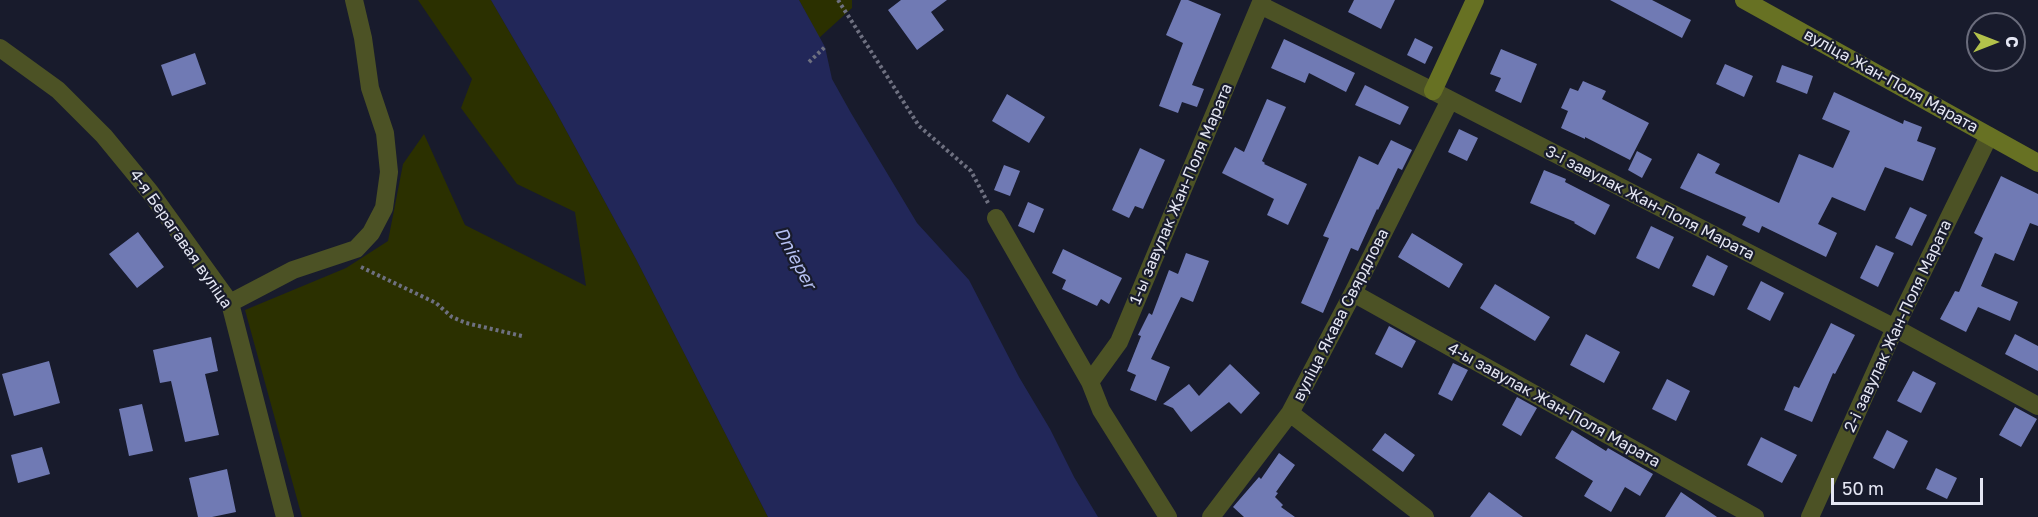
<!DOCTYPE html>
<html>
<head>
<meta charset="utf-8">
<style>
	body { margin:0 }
	#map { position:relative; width:2038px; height:517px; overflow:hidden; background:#181b2c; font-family:"Golos Text",sans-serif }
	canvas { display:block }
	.north { position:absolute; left:1966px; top:12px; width:60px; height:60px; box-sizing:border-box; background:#181b2c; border:2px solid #6a6c7c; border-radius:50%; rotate:90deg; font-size:16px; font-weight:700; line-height:24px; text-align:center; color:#e4e6f3 }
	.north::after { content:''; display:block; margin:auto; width:21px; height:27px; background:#b3c24b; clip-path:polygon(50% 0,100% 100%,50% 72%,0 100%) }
	.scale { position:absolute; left:1831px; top:478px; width:152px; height:27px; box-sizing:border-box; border:3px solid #e4e6f3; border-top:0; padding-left:8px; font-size:18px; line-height:21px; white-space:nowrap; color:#e4e6f3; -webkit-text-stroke:4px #181b2c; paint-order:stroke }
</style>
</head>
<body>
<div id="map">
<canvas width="2038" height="517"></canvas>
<div class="north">С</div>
<div class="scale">50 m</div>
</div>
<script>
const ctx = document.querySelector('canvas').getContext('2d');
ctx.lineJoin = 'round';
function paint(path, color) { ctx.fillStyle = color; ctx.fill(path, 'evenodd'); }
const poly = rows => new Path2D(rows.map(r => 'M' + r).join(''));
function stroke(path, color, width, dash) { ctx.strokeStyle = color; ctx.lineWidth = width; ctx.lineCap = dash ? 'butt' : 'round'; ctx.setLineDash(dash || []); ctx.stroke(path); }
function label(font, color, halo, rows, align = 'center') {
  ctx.font = font + ' "Golos Text",sans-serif'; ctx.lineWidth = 4.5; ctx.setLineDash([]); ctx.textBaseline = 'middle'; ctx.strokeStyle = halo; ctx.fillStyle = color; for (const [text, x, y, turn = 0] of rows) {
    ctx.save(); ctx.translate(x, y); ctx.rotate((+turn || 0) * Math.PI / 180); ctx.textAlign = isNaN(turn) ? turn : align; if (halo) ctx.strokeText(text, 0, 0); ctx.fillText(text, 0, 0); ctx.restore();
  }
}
paint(poly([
	[418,0,491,0,554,108,636,259,768,517,302,517,245,310,346,268,388,241,403,164,424,134,465,225,586,286,575,212,517,184,461,108,472,79],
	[799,0,852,0,852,8,819,38]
]), '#2b3000');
paint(poly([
	[491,0,799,0,825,47,832,79,851,113,917,223,969,280,1019,377,1050,429,1074,477,1098,517,768,517,636,259,554,108]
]), '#222759');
paint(poly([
	[901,0,947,0,931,12,944,30,917,50,888,10],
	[1181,0,1188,0,1221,14,1192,85,1204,89,1197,107,1182,102,1178,113,1159,106,1183,43,1166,35],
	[1354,0,1395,0,1381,29,1348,12],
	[1610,0,1652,0,1691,20,1682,38],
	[1415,38,1433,47,1425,64,1407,55],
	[1284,39,1355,73,1346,92,1309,73,1305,83,1271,68],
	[1501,49,1537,64,1521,103,1495,91,1501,78,1490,74],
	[195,53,206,84,172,96,161,65],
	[1725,64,1753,76,1744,97,1716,84],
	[1782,65,1813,76,1807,94,1776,82],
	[1583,81,1606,91,1602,99,1649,123,1630,160,1585,137,1585,139,1561,128,1568,111,1561,108,1570,88,1578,91],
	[1365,85,1409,107,1400,125,1355,105],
	[1834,92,1903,124,1904,120,1922,127,1917,141,1936,148,1923,181,1885,167,1865,211,1832,197,1818,224,1837,233,1826,257,1762,226,1759,233,1742,225,1746,217,1680,188,1698,153,1720,164,1715,173,1779,203,1799,154,1833,168,1850,131,1822,119],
	[1007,94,1045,117,1029,143,992,121],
	[1267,99,1286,107,1262,161,1265,163,1264,164,1307,184,1288,225,1267,215,1274,199,1222,173,1235,147,1244,152],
	[1459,129,1478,138,1467,161,1448,152],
	[1391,140,1412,150,1402,170,1398,168,1378,210,1377,209,1358,251,1351,248,1323,313,1301,303,1329,238,1323,236,1359,156,1378,165],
	[1140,148,1165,160,1143,209,1135,206,1129,218,1112,210],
	[1637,151,1652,159,1642,178,1628,170],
	[1004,165,1020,171,1010,196,994,190],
	[1544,170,1566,179,1565,182,1610,205,1595,235,1574,223,1575,222,1530,203],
	[2001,176,2038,194,2038,226,2030,223,2014,261,1995,253,1981,286,2018,302,2010,321,1978,307,1966,332,1940,319,1955,291,1959,292,1983,238,1974,233],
	[1028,202,1044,209,1034,233,1018,226],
	[1910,207,1927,215,1912,246,1895,238],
	[1651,226,1674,237,1659,269,1636,258],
	[138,232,164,267,137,288,109,254],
	[1412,233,1463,264,1449,288,1398,257],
	[1876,245,1894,253,1878,287,1860,278],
	[1063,249,1122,278,1109,304,1101,299,1097,306,1062,289,1066,280,1052,273],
	[1186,253,1209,261,1193,302,1181,297,1151,359,1170,367,1156,401,1130,390,1136,375,1127,371,1141,336,1138,335,1149,313,1152,315,1169,270,1178,274],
	[1707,255,1728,266,1714,296,1692,286],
	[1761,281,1784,293,1770,321,1747,309],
	[1495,284,1550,317,1535,341,1480,308],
	[1831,323,1855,335,1835,374,1833,373,1812,422,1784,410,1794,386,1799,388],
	[1389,326,1416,341,1402,368,1375,354],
	[1586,334,1620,352,1604,383,1570,365],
	[2015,334,2038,346,2038,371,2005,354],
	[211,337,218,371,205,374,219,435,185,442,171,381,160,383,153,350],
	[49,361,60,403,14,416,2,374],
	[1453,363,1468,370,1452,401,1438,394],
	[1230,364,1260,393,1241,414,1229,402,1191,432,1173,408,1163,404,1189,384,1199,396],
	[1913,371,1936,383,1921,413,1897,401],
	[1667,379,1690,391,1676,421,1652,409],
	[1517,397,1537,408,1521,436,1502,425],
	[142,404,153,451,129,456,119,409],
	[2015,407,2037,419,2021,447,1999,435],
	[1572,430,1606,451,1608,448,1653,474,1640,496,1625,487,1611,512,1584,496,1593,481,1555,458],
	[1887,430,1908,441,1894,469,1873,458],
	[1385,433,1415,455,1403,472,1372,450],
	[1761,437,1797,455,1782,483,1747,465],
	[42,447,50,474,18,483,11,455],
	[1279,453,1295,465,1276,492,1278,493,1275,497,1283,505,1281,507,1295,517,1244,517,1233,507,1259,477,1261,479],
	[1936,468,1957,478,1947,499,1926,489],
	[227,469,236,512,212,517,198,517,189,478],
	[1489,492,1523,517,1470,517],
	[1681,492,1717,517,1665,517]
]), '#707ab4');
stroke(poly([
	[838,0,919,126,971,171,988,203],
	[809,62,825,47],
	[361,267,436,303,452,317,466,323,522,336]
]), '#6e7080', 4, [3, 3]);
stroke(poly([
	[1260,5,1433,91,1895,328,2038,406],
	[0,48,58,90,104,136,150,192,230,303,285,517],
	[996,218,1090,382,1101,410,1168,517],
	[1353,293,1755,517],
	[230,303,293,270,356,249,371,233,384,208,389,172,385,133,370,88,363,38,354,0],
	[1090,382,1119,342,1262,0],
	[1290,413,1425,517],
	[1211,517,1290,413,1353,293,1450,100],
	[1810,517,1895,328,1989,136]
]), '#4c5225', 18);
stroke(poly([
	[1744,0,2038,163],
	[1433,91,1475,0]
]), '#677123', 18);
label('16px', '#e4e6f3', '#181b2c', [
	["вуліца Жан-Поля Марата",1891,81,29],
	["1-ы завулак Жан-Поля Марата",1181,194,-67],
	["3-і завулак Жан-Поля Марата",1650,203,27],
	["4-я Берагавая вуліца",181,239,55],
	["вуліца Якава Свярдлова",1341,315,-63],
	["2-і завулак Жан-Поля Марата",1898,326,-65],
	["4-ы завулак Жан-Поля Марата",1554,405,29]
]);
label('italic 18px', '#b6c0f2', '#181b2c', [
	["Dnieper",795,258,62]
]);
</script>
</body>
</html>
